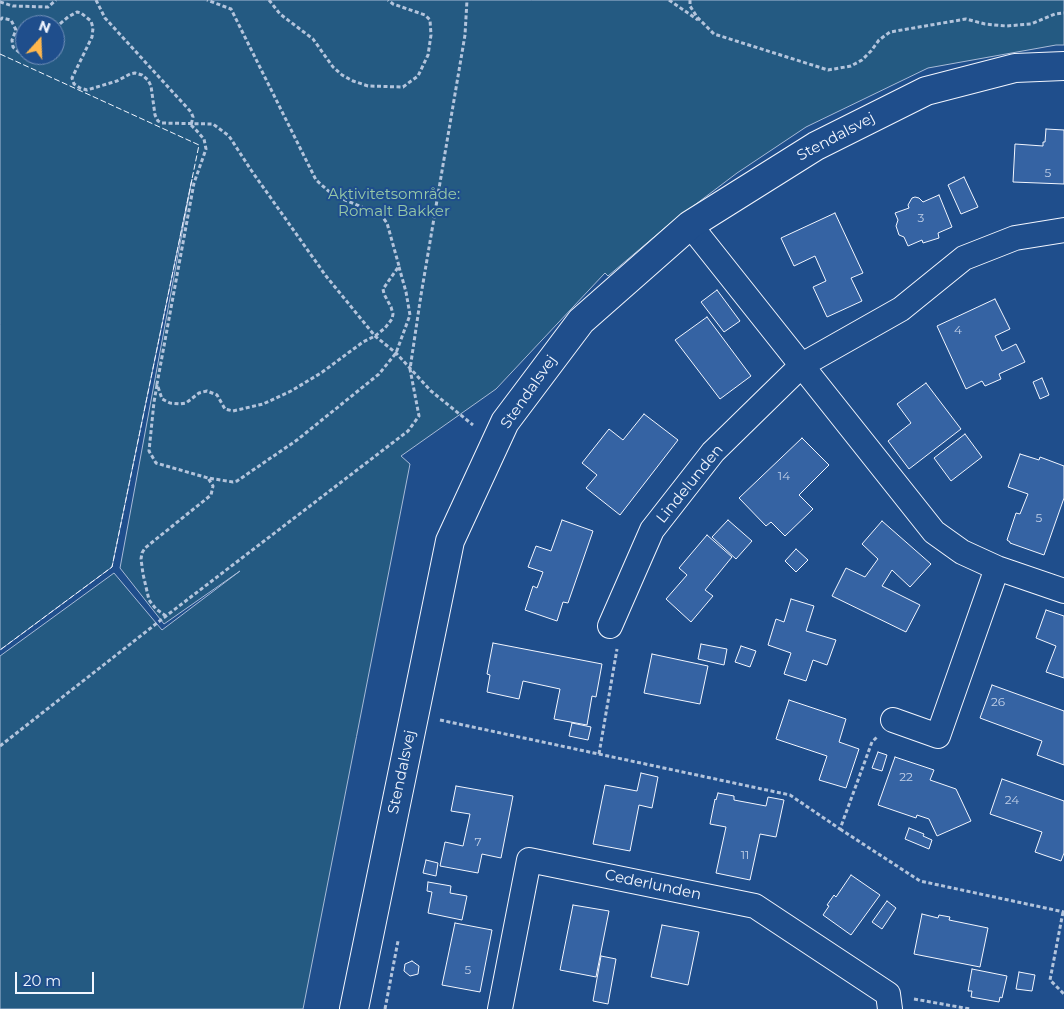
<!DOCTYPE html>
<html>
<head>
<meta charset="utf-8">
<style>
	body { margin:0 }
	#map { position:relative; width:1064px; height:1009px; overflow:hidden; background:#1f4e8c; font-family:Montserrat,sans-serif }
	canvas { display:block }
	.north { position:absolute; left:15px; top:15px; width:50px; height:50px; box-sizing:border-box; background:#1f4e8c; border:1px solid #7391ba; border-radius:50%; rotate:20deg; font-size:14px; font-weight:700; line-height:20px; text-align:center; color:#f2f6ff }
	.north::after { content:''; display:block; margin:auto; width:18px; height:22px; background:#ffb74d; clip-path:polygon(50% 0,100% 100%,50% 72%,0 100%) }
	.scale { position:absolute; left:15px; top:972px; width:79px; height:22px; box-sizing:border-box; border:2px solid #f2f6ff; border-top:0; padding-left:6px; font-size:15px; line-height:18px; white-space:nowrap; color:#f2f6ff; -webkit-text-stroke:4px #1f4e8c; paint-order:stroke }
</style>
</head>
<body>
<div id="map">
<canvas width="1064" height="1009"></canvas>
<div class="north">N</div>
<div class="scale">20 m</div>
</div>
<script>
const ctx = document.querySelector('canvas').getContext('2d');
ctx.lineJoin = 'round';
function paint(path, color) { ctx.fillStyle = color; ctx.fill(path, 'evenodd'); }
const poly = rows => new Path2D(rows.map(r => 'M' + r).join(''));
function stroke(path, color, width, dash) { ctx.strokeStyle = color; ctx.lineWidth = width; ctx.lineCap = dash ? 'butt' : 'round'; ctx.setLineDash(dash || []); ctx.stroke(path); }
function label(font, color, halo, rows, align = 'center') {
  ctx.font = font + ' Montserrat,sans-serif'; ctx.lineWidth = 4; ctx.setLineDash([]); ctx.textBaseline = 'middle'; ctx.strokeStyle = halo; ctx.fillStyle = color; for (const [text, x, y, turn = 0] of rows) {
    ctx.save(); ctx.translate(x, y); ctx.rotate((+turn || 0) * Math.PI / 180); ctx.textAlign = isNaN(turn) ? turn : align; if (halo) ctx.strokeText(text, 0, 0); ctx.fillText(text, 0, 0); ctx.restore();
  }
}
const green = poly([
	[0,0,1064,0,1064,45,1056,45,928,68,806,127,737,173,667,226,608,276,605,273,604,274,496,389,401,456,410,464,303,1009,0,1009,0,656,114,573,162,630,240,571,164,624,120,568,192,179,112,567,0,650,0,0],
	[25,25,55,25,55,55,25,55,25,25]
]);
paint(green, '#245a82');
stroke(green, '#a8bbd7', 1);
const building = poly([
	[1046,129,1064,130,1064,184,1013,182,1015,144,1043,146,1043,142,1045,142,1046,129],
	[964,177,978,207,961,214,948,185,964,177],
	[939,195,952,227,938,233,939,238,923,243,922,240,908,246,904,237,899,235,896,226,898,220,895,213,909,208,908,205,912,198,915,197,919,198,923,202,939,195],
	[835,213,863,273,851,278,862,301,827,317,813,287,826,281,815,256,794,266,781,238,835,213],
	[717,290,740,321,724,332,701,302,717,290],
	[995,299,1010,329,995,336,1002,351,1016,344,1025,362,999,374,1001,379,985,386,982,381,966,389,937,326,995,299],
	[707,317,751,376,720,399,675,340,707,317],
	[1042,378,1049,395,1040,399,1033,382,1042,378],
	[926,383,961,429,909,469,888,441,911,423,897,404,926,383],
	[644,414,678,440,620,515,586,488,597,475,582,463,609,429,623,440,644,414],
	[965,434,982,457,951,481,934,458,965,434],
	[802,438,829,465,799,495,813,509,785,536,771,522,766,526,739,498,802,438],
	[1020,454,1039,460,1040,457,1064,466,1064,498,1044,555,1010,543,1010,542,1007,540,1016,513,1020,514,1028,494,1008,487,1020,454],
	[562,520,593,531,568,603,563,602,557,621,525,610,533,586,537,588,543,572,528,567,536,546,551,551,562,520],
	[728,520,752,541,736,559,712,537,728,520],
	[882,521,931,564,910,587,892,570,882,586,920,605,906,632,832,596,846,568,865,577,878,559,862,544,882,521],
	[707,535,732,557,705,590,713,596,691,622,666,599,687,575,679,568,707,535],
	[796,549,808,560,796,572,785,561,796,549],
	[791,599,814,606,806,631,836,640,827,665,813,660,806,681,784,674,791,653,768,645,776,619,784,622,791,599],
	[1046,610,1064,616,1064,678,1046,672,1056,646,1036,638,1046,610],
	[493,643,602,664,596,697,592,696,587,725,554,719,560,689,523,681,519,699,487,692,490,675,487,674,493,643],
	[701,644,727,649,724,665,698,659,701,644],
	[741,646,756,651,750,667,735,662,741,646],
	[652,654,708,666,700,704,644,693,652,654],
	[992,685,1064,711,1064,765,1037,755,1042,741,980,718,992,685],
	[789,700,846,719,839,742,859,749,846,788,819,780,827,756,776,739,789,700],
	[572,723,591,727,588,740,569,736,572,723],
	[878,752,887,755,882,771,872,768,878,752],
	[895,757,934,770,930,780,956,789,971,821,937,836,929,819,917,815,916,818,878,805,895,757],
	[641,773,658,777,652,808,639,805,630,851,593,844,605,785,637,791,641,773],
	[1002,779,1064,801,1064,853,1061,861,1035,852,1042,832,990,814,1002,779],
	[456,786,513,796,501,858,482,854,478,873,440,866,445,842,463,846,470,814,451,811,456,786],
	[718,793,734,796,734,800,766,806,768,797,784,800,776,837,760,834,750,880,716,873,726,827,710,824,715,799,716,800,718,793],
	[909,828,924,834,923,836,932,840,929,849,905,839,909,828],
	[426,860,438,863,436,876,423,873,426,860],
	[851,875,880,895,851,935,823,915,829,906,827,905,834,895,836,897,851,875],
	[428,882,451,886,450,893,467,896,462,920,428,913,432,892,427,891,428,882],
	[887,901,896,908,882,929,872,922,887,901],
	[573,905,609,911,596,977,560,970,573,905],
	[922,914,938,918,939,915,950,917,949,920,988,928,980,967,914,954,922,914],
	[455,923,492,930,480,992,442,985,455,923],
	[662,925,699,932,688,985,651,977,662,925],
	[601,956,616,959,608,1004,593,1001,601,956],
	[412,961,419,966,418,974,410,976,404,971,405,964,412,961],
	[972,969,1007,976,1002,998,1000,997,999,1002,971,997,972,991,968,991,972,969],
	[1019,972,1035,975,1032,991,1016,989,1019,972]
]);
paint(building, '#3563a3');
stroke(building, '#f2f6ff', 1);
const street = poly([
	[690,225,934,532,962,552,997,568,1064,591],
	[610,626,652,530,713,452,802,365,901,309,964,258,1015,238,1064,230],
	[893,720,938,736,997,568],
	[500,1009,529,860,755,906,888,994,890,1009]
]);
const secondary = poly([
	[354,1009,450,541,505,422,581,321,690,225,816,146,926,91,1015,68,1064,66]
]);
stroke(street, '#f2f6ff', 26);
stroke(secondary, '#f2f6ff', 30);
stroke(poly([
	[96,0,105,18,191,112,193,117,191,125],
	[269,0,280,14,313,39,333,67,342,75,353,81,368,86,403,87,418,76,428,55,431,35,430,20,425,15,393,4,388,0],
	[669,0,698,20],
	[690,0,690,6,697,17,714,34,828,70,851,66,862,60,871,51,879,40,890,32,966,19,985,24,1006,26,1031,24,1055,14,1064,13],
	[0,2,13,6,48,7,56,0],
	[0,20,2,18,11,20,16,30,12,40,13,47,19,52,25,54],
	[55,28,68,17,77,12,81,13,91,21,93,28,92,37,72,78,74,84,80,88,87,90,117,81,130,74,135,73,142,75,148,80,151,86,155,115,158,121,162,123,213,124,229,136,251,170,326,276,375,336,396,353,431,391,473,425],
	[191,125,196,130,204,139,206,149,194,183,157,384,162,399,170,403,180,404,186,403,199,393,207,391,217,395,225,409,233,411,263,404,291,391,321,373,363,342,375,336,385,328,392,319,393,314,391,307,384,294,383,289,399,266,387,223,381,215,333,195,316,180,231,9,207,0],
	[157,385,154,402,149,451,156,463,208,478,233,482,237,481,297,440,379,374,396,353,410,315,406,292,399,267],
	[166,616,156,609,149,600,143,574,141,559,142,553,145,548,211,495,213,486,208,478],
	[440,720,790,795,840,829,872,742,877,737],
	[0,746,166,616,408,431,419,416,410,369,421,295,465,35,467,0],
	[599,754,617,649],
	[840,829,920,881,1064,912],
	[1063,912,1050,980,1064,994],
	[914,999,970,1009],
	[385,1009,398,941]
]), '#b3c4dc', 3, [4, 2.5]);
stroke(street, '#1f4e8c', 24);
stroke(secondary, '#1f4e8c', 28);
stroke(poly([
	[0,54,199,145,112,567,0,650]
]), '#f2f6ff', 1, [6, 2.5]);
label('12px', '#c3d1e8', null, [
	["5",1048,173],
	["3",921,218],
	["4",958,330],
	["14",784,476],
	["5",1039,518],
	["26",998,702],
	["22",906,777],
	["24",1012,800],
	["7",478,842],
	["11",745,855],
	["5",468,970]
]);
label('15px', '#f2f6ff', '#1f4e8c', [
	["Stendalsvej",836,137,-28],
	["Stendalsvej",529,392,-55],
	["Lindelunden",690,484,-51],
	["Stendalsvej",402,772,-78],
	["Cederlunden",653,885,12]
]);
label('15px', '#97c8a6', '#1f4e8c', [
	["Aktivitetsområde:",394,195],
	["Romalt Bakker",394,212]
]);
</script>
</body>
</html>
